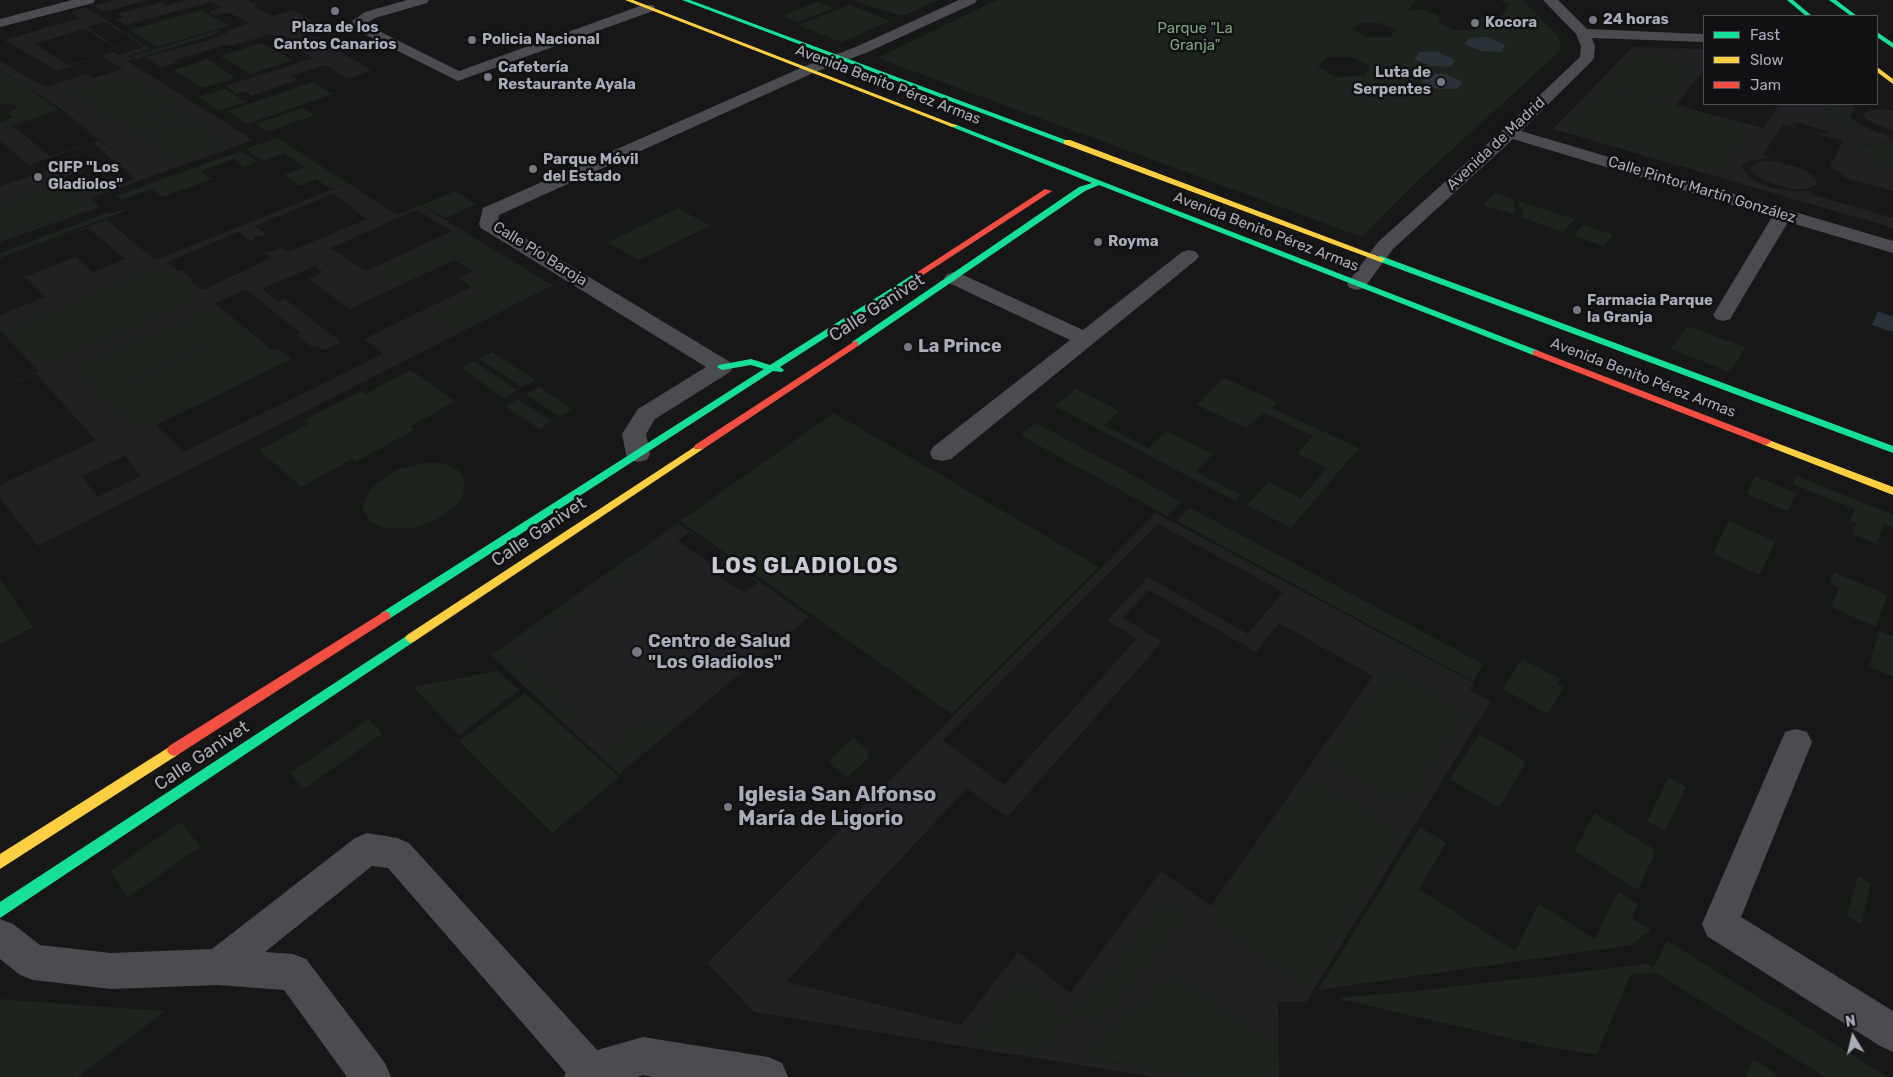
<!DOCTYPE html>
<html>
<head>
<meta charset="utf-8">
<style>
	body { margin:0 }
	#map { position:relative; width:1893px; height:1077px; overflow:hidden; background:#171717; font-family:Rubik,sans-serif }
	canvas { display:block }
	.legend { position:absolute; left:1703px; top:15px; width:175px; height:90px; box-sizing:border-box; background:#111113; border:1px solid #4d4f55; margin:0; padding:6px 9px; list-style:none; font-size:15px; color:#a8adb8 }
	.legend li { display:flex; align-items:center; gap:10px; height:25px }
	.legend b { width:25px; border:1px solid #4d4f55 }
	.north { position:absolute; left:1828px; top:1012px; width:50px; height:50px; -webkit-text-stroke:4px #111113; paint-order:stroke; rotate:351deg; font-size:14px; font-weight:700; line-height:20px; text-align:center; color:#a8adb8 }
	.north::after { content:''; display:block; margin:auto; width:18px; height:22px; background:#a8adb8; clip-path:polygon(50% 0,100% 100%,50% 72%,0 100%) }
</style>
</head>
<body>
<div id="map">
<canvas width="1893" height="1077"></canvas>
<ul class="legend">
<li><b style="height:6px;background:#16e098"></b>Fast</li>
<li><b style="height:6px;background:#ffcf43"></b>Slow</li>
<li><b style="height:6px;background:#f24e42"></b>Jam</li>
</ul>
<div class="north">N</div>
</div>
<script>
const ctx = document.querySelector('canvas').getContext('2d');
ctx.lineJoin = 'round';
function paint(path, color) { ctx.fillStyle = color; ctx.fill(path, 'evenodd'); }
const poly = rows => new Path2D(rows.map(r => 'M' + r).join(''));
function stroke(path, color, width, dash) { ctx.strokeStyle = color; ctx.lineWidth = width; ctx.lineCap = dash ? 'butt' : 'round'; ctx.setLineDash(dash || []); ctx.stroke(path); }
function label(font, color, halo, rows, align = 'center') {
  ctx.font = font + ' Rubik,sans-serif'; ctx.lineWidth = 5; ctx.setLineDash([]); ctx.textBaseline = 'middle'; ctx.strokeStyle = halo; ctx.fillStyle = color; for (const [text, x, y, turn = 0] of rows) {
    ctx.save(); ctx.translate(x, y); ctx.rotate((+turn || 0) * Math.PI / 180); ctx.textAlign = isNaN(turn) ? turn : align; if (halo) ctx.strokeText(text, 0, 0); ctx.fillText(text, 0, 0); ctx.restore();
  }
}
paint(poly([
	[115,0,148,0,105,12,94,6],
	[186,0,248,0,257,5,254,7,272,16,293,10,313,21,293,27,312,37,316,36,327,42,324,43,372,70,348,79,325,65,291,76,297,80,251,96,245,91,236,94,226,86,313,58,298,50,286,53,282,52,279,49,289,45,270,34,232,46,228,44,218,47,174,61,176,63,161,68,146,57,206,41,227,33,226,31,231,29,249,23,228,12,215,15,210,13,209,12,221,7,210,2,126,25,116,19,123,17,118,14,161,2,167,6],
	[86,7,150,49,128,56,133,59,127,61,253,140,91,198,100,207,0,243,84,212,81,210,0,239,61,185,0,207,0,186,70,163,76,167,81,166,86,170,59,179,74,193,102,184,108,188,135,179,93,143,29,165,0,141,0,129,60,111,133,166,61,109,0,69,0,61,45,87,86,74,94,78,123,69,101,56,57,71,4,40,80,18,71,12,0,32],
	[106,22,135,41,135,42,116,47,87,27],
	[84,29,116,48,136,42,144,47,119,55,113,52,69,65,35,44],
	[60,111,98,141,50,156,13,126],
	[1633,47,1704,49,1704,70,1676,105,1763,128,1779,104,1851,104,1855,107,1850,116,1854,121,1864,127,1886,135,1893,141,1893,149,1886,143,1865,145,1893,171,1893,191,1843,177,1842,174,1830,167,1843,141,1821,135,1821,133,1830,134,1826,131,1798,123,1792,124,1800,129,1783,125,1763,155,1768,157,1767,158,1748,161,1741,167,1751,179,1770,187,1797,192,1808,191,1812,192,1811,194,1893,218,1893,228,1553,129],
	[1822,108,1845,112,1862,129,1848,132],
	[1874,109,1893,110,1893,131,1867,120,1864,116,1864,113],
	[1760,161,1774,161,1797,167,1811,174,1817,181,1816,185,1807,189,1791,189,1764,181,1751,171,1752,165],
	[348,183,397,215,421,205,553,286,38,546,0,498,0,485,96,440,36,374,0,389,38,371,0,330,0,315,45,297,24,277,76,257,93,272,125,259,88,228,0,259,107,220,155,260],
	[333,194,367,219,288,252,278,245,279,248,276,251,263,252,271,258,203,290,190,281,193,279,182,270,179,271,167,262,239,232,250,241,255,240,253,238,256,236,267,235,255,226],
	[416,210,452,231,366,271,331,248],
	[464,234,549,286,550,287,460,332,437,316,486,292,485,274,456,257],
	[454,260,472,271,459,278,471,287,364,339,383,354,184,452,156,425,292,359,278,348,272,350,215,303,246,290,301,333,297,335,313,348,317,346,323,350,341,342,285,299,279,302,262,289,315,266,323,272,308,279,350,309],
	[125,456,141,476,97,497,82,476],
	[1156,513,1474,683,1470,690,1491,701,1306,1002,1278,1002,1279,1077,1276,1077,1274,1047,1080,1057,1192,1077,1152,1077,754,1012,707,963],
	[1158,524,1283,592,1248,634,1148,577,1107,620,1137,639,1004,785,943,740],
	[1149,590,1256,652,1279,623,1373,676,1211,906,1161,871,1070,993,1018,952,961,1025,786,982,967,788,1007,817,1162,642,1123,618],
	[678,523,809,617,619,774,491,655],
	[689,532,726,558,726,559,715,567,678,541],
	[727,560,757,582,757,583,744,593,711,570]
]), '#212123');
paint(poly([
	[857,0,939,0,902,16,855,1],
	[997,0,1416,0,1409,10,1425,10,1440,16,1438,22,1454,30,1473,30,1482,17,1501,17,1509,4,1499,0,1523,0,1558,36,1561,46,1559,52,1414,184,1362,237,877,58],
	[1359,23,1379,23,1396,30,1390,37,1368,37,1352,30],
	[1326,57,1352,57,1370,66,1364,76,1336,77,1318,67],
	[817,2,834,8,798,22,783,16],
	[849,5,891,21,841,42,798,25],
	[201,10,229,26,157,47,130,30],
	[219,30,216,34,142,57,136,59,132,56],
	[262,43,293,60,251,74,220,56],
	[1638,54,1692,67,1663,101,1607,86],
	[208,59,236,78,201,88,174,70],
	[0,70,27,87,59,110,0,129,0,122,13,118,8,113,16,108,17,106,10,103,0,104],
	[128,75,175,105,119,123,73,92],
	[313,82,333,94,247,124,227,111],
	[1603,88,1747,127,1713,172,1563,128],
	[225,89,246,102,218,111,198,97],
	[303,108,315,115,267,132,256,124],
	[1821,108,1845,112,1863,129,1848,132],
	[178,109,189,116,137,134,126,126],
	[190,121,225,144,178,161,144,136],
	[278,138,318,164,347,183,331,189,316,179,299,186,284,175,305,167,284,153,263,161,246,149],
	[1886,143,1893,149,1893,171,1864,145],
	[241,151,257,161,244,167,233,159,201,171,212,179,162,197,152,189,122,200,116,196],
	[61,185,87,207,81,209,84,212,0,242,0,239,74,212,0,238,0,207],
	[455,191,477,204,445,218,422,205],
	[1495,193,1513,199,1515,211,1513,214,1483,205],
	[1518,201,1575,219,1563,232,1521,217,1523,215],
	[678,208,710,226,639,260,608,242],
	[125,209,127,210,0,258,0,253,109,212,112,213],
	[1583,225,1613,235,1604,246,1574,236],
	[464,234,550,286,460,332,437,316,485,293,470,282,485,274,456,257,396,285,379,273],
	[162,268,200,297,42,365,8,331],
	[216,308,241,329,99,392,77,368],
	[1687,326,1745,347,1730,372,1671,349],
	[246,331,283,362,138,431,103,395],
	[492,352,535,380,522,387,479,359],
	[474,361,517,390,504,398,461,368],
	[411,370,455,401,410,427,414,430,356,462,352,459,301,487,259,450,308,424,305,420,361,391,366,394],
	[1224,378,1277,402,1272,408,1359,448,1291,528,1247,505,1268,482,1301,498,1327,468,1298,454,1313,436,1264,413,1246,428,1197,405],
	[539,387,573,409,560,417,526,394],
	[1076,389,1120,411,1104,425,1148,448,1167,431,1213,454,1196,472,1241,495,1235,501,1055,406],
	[518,399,552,421,539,429,505,406],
	[834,413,1099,567,952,714,680,521],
	[1036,423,1127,472,1181,502,1167,516,1020,435],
	[425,463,443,463,456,469,461,473,465,484,462,497,457,504,434,521,414,528,385,528,371,522,364,512,363,506,368,493,373,486,396,470],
	[1755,476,1796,493,1788,511,1747,494],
	[1797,476,1893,515,1893,528,1884,524,1877,544,1853,534,1856,523,1850,521,1855,509,1793,484],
	[1190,508,1224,526,1483,664,1473,681,1177,521],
	[1728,521,1775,541,1760,575,1713,554],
	[649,544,656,549,610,582,603,576],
	[1834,572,1887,595,1876,627,1831,607,1839,587,1830,583],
	[0,579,33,627,0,644],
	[568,602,576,609,522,647,514,640],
	[1879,631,1893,637,1893,677,1869,666],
	[503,648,577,715,567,722,494,655],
	[1522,659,1560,679,1557,684,1564,687,1548,714,1503,689],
	[498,671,519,690,459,735,413,687],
	[1392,672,1463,712,1403,805,1330,759],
	[525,693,619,777,552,833,459,741],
	[651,717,666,730,618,769,603,755],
	[369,719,382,734,303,789,290,773],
	[1479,734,1526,762,1499,808,1450,779],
	[853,738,868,750,869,757,847,778,828,762],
	[1669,777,1686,787,1665,831,1647,821],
	[1310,778,1398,833,1305,986,1212,918],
	[1594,813,1656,850,1638,890,1575,851],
	[181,822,200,847,128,897,110,871],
	[1420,827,1446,843,1419,889,1515,951,1539,904,1595,939,1618,892,1637,904,1632,918,1651,930,1631,945,1318,990],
	[1858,876,1871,884,1861,924,1847,916],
	[1170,902,1184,913,1098,1019,1082,1019,1076,1015],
	[1667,941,1888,1077,1825,1077,1656,973,1631,974,1597,1054,1552,1048,1335,998,1407,992,1648,964,1653,969],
	[1176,975,1275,1047,1276,1077,1192,1077,1080,1057],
	[1020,981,1064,1018,1037,1054,972,1042],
	[0,999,22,1001,165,1011,77,1077,0,1077],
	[1753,1059,1777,1074,1776,1077,1746,1077]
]), '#1d241e');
paint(poly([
	[1488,37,1505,45,1501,52,1481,51,1465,44,1470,38],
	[1420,52,1438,52,1455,60,1450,67,1430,66,1414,59],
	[1426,74,1446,74,1462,82,1457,89,1437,89,1422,82],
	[1878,311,1893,317,1893,332,1872,325]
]), '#2a3239');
paint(poly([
	[72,0,95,0,93,3,0,27,0,19,72,0],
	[407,0,429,0,427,3,375,18,365,24,459,71,643,5,653,5,655,8,653,11,458,81,350,27,348,24,365,12,407,0],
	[959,0,977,0,975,3,868,52,813,73,499,215,498,222,730,362,733,367,730,372,655,419,646,434,650,454,647,460,638,462,629,460,626,454,622,434,638,409,706,367,481,228,479,224,483,208,803,67,858,46,959,0],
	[1543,0,1558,0,1587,29,1704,34,1704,42,1592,38,1595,46,1594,58,1592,61,1521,131,1893,241,1893,253,1788,222,1730,319,1723,321,1716,319,1713,315,1772,217,1513,139,1393,249,1364,288,1357,290,1350,288,1347,284,1378,242,1504,129,1580,57,1581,46,1576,34,1543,0],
	[1189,250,1196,252,1199,256,1196,260,951,459,942,461,933,459,930,453,933,447,1070,340,947,282,944,278,947,274,954,272,961,274,1083,330,1182,252,1189,250],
	[1796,729,1807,732,1812,742,1741,917,1893,1011,1893,1052,1880,1046,1707,936,1702,924,1785,732,1796,729],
	[367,833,397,838,409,843,597,1050,643,1037,768,1057,782,1063,788,1077,653,1077,643,1075,637,1077,564,1077,566,1073,388,868,372,866,265,952,293,954,306,959,385,1063,391,1077,347,1077,284,990,218,985,111,989,33,980,20,975,0,959,0,919,13,924,40,945,111,953,212,949,355,838,367,833]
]), '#4b4c50');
paint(poly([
	[682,0,690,0,1071,142,1064,144,682,0],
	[1787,0,1793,0,1812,16,1806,16,1787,0],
	[1829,0,1836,0,1857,16,1851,16,1829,0],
	[1877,32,1893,43,1893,48,1877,37,1877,32],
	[954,124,1539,351,1541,353,1539,355,1533,355,1099,185,1085,191,858,346,852,346,852,342,1079,187,1092,183,952,127,950,126,954,124],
	[1381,256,1893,446,1893,453,1378,261,1378,257,1381,256],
	[917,272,920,273,920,277,780,367,784,370,782,372,773,371,389,619,381,619,379,616,381,613,764,369,751,365,722,370,717,367,719,365,751,359,770,365,917,272],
	[411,633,415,635,417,638,415,641,0,918,0,902,411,633]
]), '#16e098');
paint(poly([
	[625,0,633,0,958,126,952,127,625,0],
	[1877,67,1893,79,1893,84,1877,72,1877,67],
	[1064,140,1070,140,1385,259,1381,262,1378,261,1064,144,1064,140],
	[1766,439,1893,487,1893,495,1762,444,1761,442,1762,440,1766,439],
	[699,444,704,447,703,449,415,641,411,643,407,641,405,638,407,635,699,444],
	[174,744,179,746,181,750,179,754,0,869,0,854,174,744]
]), '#ffcf43');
paint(poly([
	[1045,189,1052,191,920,277,917,278,913,275,1045,189],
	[855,341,858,342,858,346,703,449,695,449,694,447,695,445,855,341],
	[1536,350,1770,440,1771,442,1766,445,1762,444,1533,355,1533,351,1536,350],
	[385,611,389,613,391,616,389,619,179,754,174,756,169,754,167,750,169,746,385,611]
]), '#f24e42');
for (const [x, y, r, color] of [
	[335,11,5,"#757880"],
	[1593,20,5,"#757880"],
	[1475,23,5,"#757880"],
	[472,40,5,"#757880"],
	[488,77,5,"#757880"],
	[1441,82,5,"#757880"],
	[533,169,5,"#757880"],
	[38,177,5,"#757880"],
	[1098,242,5,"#757880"],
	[1577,310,5,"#757880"],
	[908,347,5,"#757880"],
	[637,652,6,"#757880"],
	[728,807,5,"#757880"]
]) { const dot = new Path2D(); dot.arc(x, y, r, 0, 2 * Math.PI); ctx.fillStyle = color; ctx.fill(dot); stroke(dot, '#111113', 2); }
label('bold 15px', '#a8adb8', '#111113', [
	["24 horas",1603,20],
	["Kocora",1485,23],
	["Plaza de los",335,28,"center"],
	["Cantos Canarios",335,45,"center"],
	["Policia Nacional",482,40],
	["Cafetería",498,68],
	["Restaurante Ayala",498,85],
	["Luta de",1431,73,"right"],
	["Serpentes",1431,90,"right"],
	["Parque Móvil",543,160],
	["del Estado",543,177],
	["CIFP \"Los",48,168],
	["Gladiolos\"",48,185],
	["Royma",1108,242],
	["Farmacia Parque",1587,301],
	["la Granja",1587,318]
], 'left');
label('15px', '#7fa381', '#111113', [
	["Parque \"La",1195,29],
	["Granja\"",1195,46]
]);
label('15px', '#a8adb8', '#111113', [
	["Avenida Benito Pérez Armas",888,85,21],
	["Avenida de Madrid",1496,144,-43],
	["Calle Pintor Martín González",1702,190,17],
	["Avenida Benito Pérez Armas",1266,232,21],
	["Calle Pío Baroja",540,254,32],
	["Avenida Benito Pérez Armas",1643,378,21]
]);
label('18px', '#a8adb8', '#111113', [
	["Calle Ganivet",877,308,-33],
	["Calle Ganivet",539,532,-34],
	["Calle Ganivet",202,756,-34]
]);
label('bold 18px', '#a8adb8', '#111113', [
	["La Prince",918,347],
	["Centro de Salud",648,642],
	["\"Los Gladiolos\"",648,663]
], 'left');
label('bold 21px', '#a8adb8', '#111113', [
	["Iglesia San Alfonso",738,795],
	["María de Ligorio",738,819]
], 'left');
ctx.letterSpacing = '1px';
label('bold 22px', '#c9ccd4', '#111113', [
	["LOS GLADIOLOS",805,567]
]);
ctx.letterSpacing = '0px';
</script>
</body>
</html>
